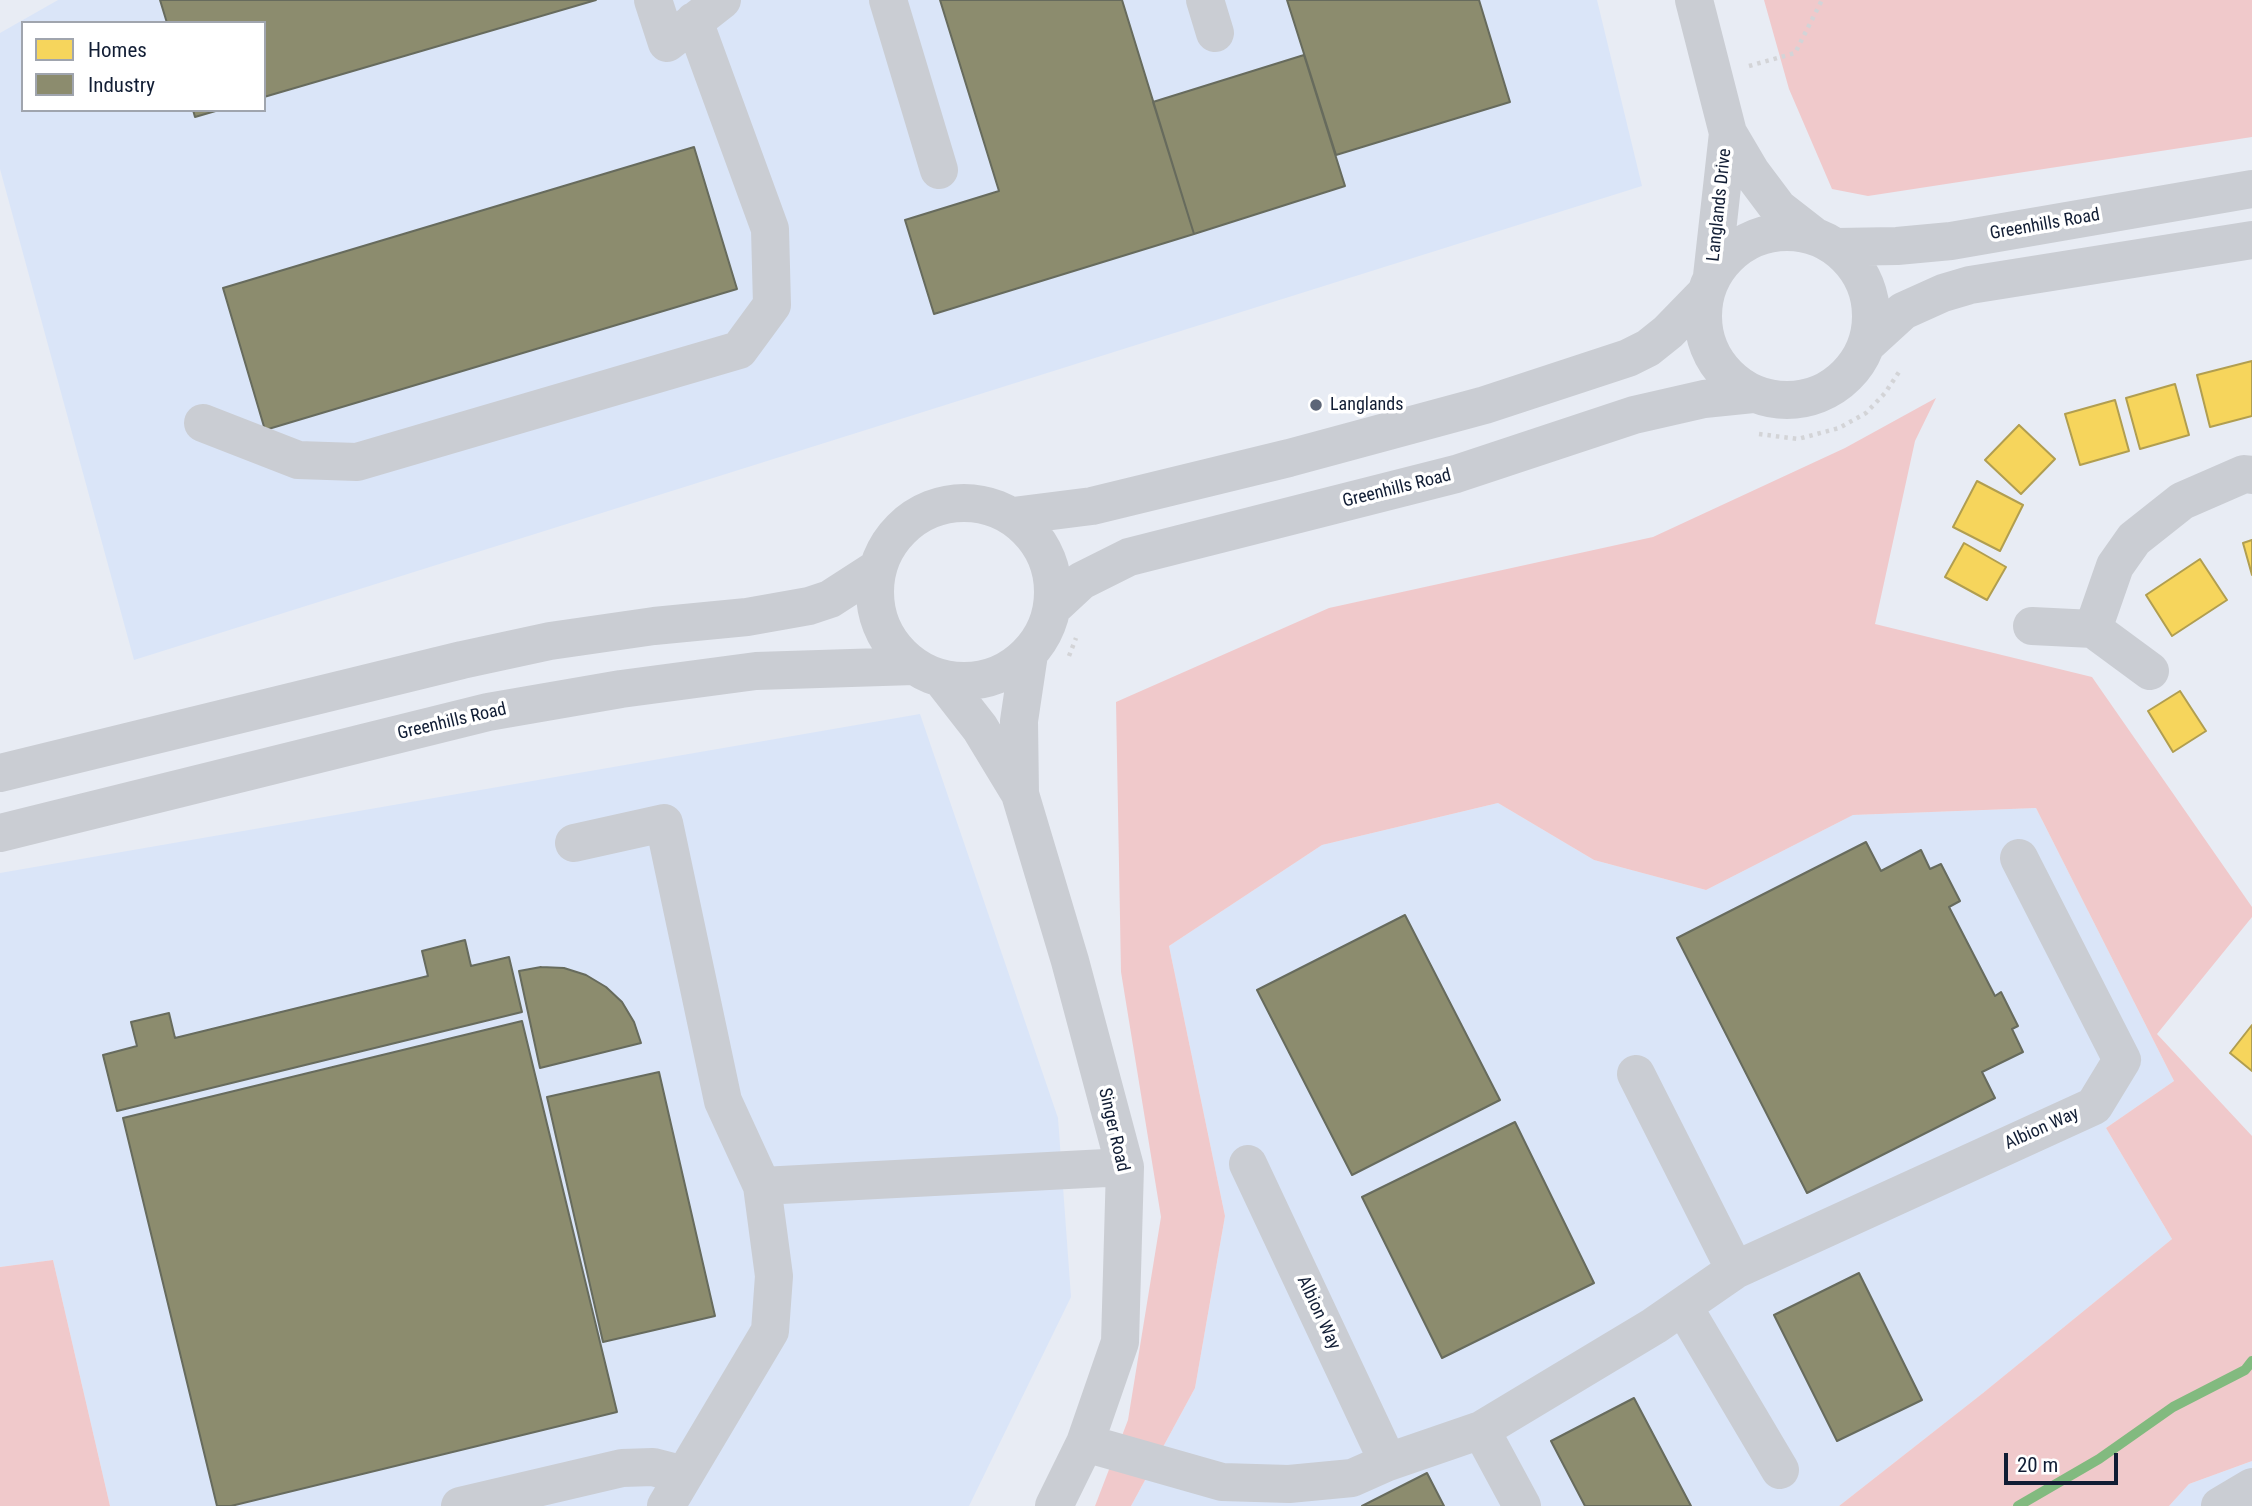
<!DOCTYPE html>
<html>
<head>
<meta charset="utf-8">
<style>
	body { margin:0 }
	#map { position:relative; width:2252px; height:1506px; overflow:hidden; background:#e8ecf4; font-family:"Roboto Condensed",sans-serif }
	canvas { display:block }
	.legend { position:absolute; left:21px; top:21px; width:245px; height:91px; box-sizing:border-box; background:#fff; border:2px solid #a0a5ae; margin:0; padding:9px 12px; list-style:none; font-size:21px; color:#111d34 }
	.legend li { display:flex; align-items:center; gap:14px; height:35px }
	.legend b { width:35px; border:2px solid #a0a5ae }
	.scale { position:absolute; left:2004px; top:1453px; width:114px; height:32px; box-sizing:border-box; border:4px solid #111d34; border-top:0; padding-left:9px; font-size:21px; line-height:24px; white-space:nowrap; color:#111d34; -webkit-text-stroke:5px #fff; paint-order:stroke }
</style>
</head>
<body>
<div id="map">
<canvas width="2252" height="1506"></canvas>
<ul class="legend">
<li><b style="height:19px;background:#f6d55c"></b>Homes</li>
<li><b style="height:19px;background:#8c8c6e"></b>Industry</li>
</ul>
<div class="scale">20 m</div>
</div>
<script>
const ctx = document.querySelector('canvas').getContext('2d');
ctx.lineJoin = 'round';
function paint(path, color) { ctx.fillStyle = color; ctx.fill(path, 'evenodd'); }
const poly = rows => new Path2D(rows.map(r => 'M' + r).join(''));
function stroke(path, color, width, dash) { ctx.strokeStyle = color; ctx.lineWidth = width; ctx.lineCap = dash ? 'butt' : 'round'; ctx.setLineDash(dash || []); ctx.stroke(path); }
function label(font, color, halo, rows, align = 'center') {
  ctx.font = font + ' "Roboto Condensed",sans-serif'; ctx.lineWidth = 7; ctx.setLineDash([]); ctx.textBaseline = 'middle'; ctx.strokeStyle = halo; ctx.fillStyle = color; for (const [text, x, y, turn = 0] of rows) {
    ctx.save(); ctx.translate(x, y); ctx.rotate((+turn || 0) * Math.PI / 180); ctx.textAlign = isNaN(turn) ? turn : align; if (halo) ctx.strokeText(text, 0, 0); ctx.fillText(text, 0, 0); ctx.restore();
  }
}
paint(poly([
	[58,0,1597,0,1642,186,134,660,0,169,0,33],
	[23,23,264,23,264,110,23,110],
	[920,714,1058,1118,1071,1297,969,1506,110,1506,53,1260,0,1267,0,873],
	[1498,803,1594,860,1706,890,1853,815,2036,808,2174,1081,2106,1128,2172,1239,1983,1393,1839,1506,1131,1506,1195,1388,1225,1216,1169,946,1322,845],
	[2252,1461,2252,1506,2169,1506,2189,1484]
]), '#dae5f8');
paint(poly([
	[1764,0,2252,0,2252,137,1868,196,1832,189,1789,89],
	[1936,398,1915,441,1875,624,2092,677,2252,907,2252,917,2157,1034,2252,1136,2252,1461,2189,1484,2169,1506,1839,1506,1983,1393,2172,1239,2106,1128,2174,1081,2036,808,1853,815,1706,890,1594,860,1498,803,1322,845,1169,946,1225,1216,1195,1388,1131,1506,1095,1506,1128,1420,1161,1217,1121,972,1116,702,1329,608,1653,537,1845,448],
	[53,1260,110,1506,0,1506,0,1267]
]), '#f0c9cb');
const homes = poly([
	[2252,361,2252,416,2210,427,2197,375,2252,361],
	[2175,384,2189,435,2140,449,2126,398,2175,384],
	[2115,400,2129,451,2080,465,2065,414,2115,400],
	[2019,425,2055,459,2021,494,1985,460,2019,425],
	[1977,481,2023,505,2000,551,1953,527,1977,481],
	[2252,540,2252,575,2243,543,2252,540],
	[1964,543,2006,567,1987,600,1945,577,1964,543],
	[2200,559,2227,600,2172,636,2146,595,2200,559],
	[2180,691,2206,731,2173,752,2148,711,2180,691],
	[2252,1025,2252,1071,2230,1053,2252,1025]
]);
paint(homes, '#f6d55c');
stroke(homes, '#b19e50', 2);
const industry = poly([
	[160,0,596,0,264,97,264,23,167,23,160,0],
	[940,0,1122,0,1194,234,934,314,905,220,999,191,940,0],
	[1287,0,1479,0,1510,102,1336,155,1287,0],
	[1304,55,1345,186,1194,234,1153,102,1304,55],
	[193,110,219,110,195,117,193,110],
	[694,147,737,289,265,430,223,288,694,147],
	[1866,842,1881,871,1921,850,1930,869,1941,864,1960,901,1949,907,1995,996,2001,992,2018,1026,2012,1029,2023,1052,1982,1072,1995,1098,1807,1193,1677,938,1866,842],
	[1405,915,1500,1100,1352,1175,1257,990,1405,915],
	[465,940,471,966,509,957,522,1012,117,1111,103,1055,137,1046,131,1022,169,1013,175,1038,428,976,422,951,465,940],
	[541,967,564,968,586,975,606,987,622,1002,634,1022,641,1043,540,1068,519,971,541,967],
	[522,1021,617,1412,231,1506,217,1506,123,1118,522,1021],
	[659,1072,715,1316,603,1342,547,1097,659,1072],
	[1515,1122,1594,1283,1442,1358,1362,1197,1515,1122],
	[1859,1273,1922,1400,1837,1441,1774,1315,1859,1273],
	[1634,1398,1691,1506,1585,1506,1551,1441,1634,1398],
	[1427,1473,1444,1506,1362,1506,1427,1473]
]);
paint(industry, '#8c8c6e');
stroke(industry, '#676b5d', 2);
stroke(poly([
	[2018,1506,2099,1459,2173,1407,2245,1370,2252,1361]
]), '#82ba7f', 10);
stroke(poly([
	[1749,66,1795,53,1822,0],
	[1759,434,1798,439,1839,428,1866,413,1885,393,1901,369],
	[1069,656,1076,638]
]), '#d3d4d7', 4.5, [3.5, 5]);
stroke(poly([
	[653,0,667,43,722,0],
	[888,0,939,170],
	[1205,0,1215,33],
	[1694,0,1728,133,1751,172,1778,208,1814,236],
	'1703 316a84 84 0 1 1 168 0a84 84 0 1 1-168 0Z',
	[1837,247,1897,246,1951,241,2252,189],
	[1712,276,1728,133],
	[1868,343,1903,311,1943,293,1970,285,2252,240],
	[203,423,298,460,357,462,739,350,772,305,770,229,694,21],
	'875 592a89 89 0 1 1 178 0a89 89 0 1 1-178 0Z',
	[1013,516,1092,506,1289,458,1485,405,1628,358,1648,348,1668,332,1704,295],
	[1053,607,1081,581,1129,557,1456,474,1634,415,1704,399,1753,394],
	[2032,626,2093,629,2150,671],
	[2093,629,2115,566,2134,539,2182,501,2244,474,2252,475],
	[941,678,980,728,1020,794,1070,961,1125,1167,1120,1342,1085,1443,1054,1506],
	[0,773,462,660,550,641,654,626,747,617,809,606,830,599,878,568],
	[1020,794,1019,721,1029,654],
	[0,833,488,712,621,689,756,671,914,666],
	[574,843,664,823,723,1101,762,1186,1125,1167],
	[1636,1074,1735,1270],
	[1248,1164,1388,1462],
	[1683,1306,1780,1470],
	[1481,1430,1522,1506],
	[1085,1443,1222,1482,1289,1484,1352,1478,1388,1462,1481,1430,1654,1326,1735,1270,2094,1106,2122,1060,2019,858],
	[460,1506,622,1468,653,1467,684,1475],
	[666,1506,770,1331,774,1276,762,1186],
	[2220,1506,2252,1487]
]), '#cacdd3', 38);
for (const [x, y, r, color] of [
	[1316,405,7,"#5c6577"]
]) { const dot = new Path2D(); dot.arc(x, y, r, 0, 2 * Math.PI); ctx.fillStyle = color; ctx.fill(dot); stroke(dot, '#fff', 2.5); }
label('18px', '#111d34', '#fff', [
	["Langlands Drive",1720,205,-84],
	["Greenhills Road",2045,225,-10],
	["Greenhills Road",1397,489,-14],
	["Greenhills Road",452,722,-13],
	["Albion Way",2042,1129,-24],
	["Singer Road",1113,1130,77],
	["Albion Way",1318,1313,65]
]);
label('18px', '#111d34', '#fff', [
	["Langlands",1330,405]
], 'left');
</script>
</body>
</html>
